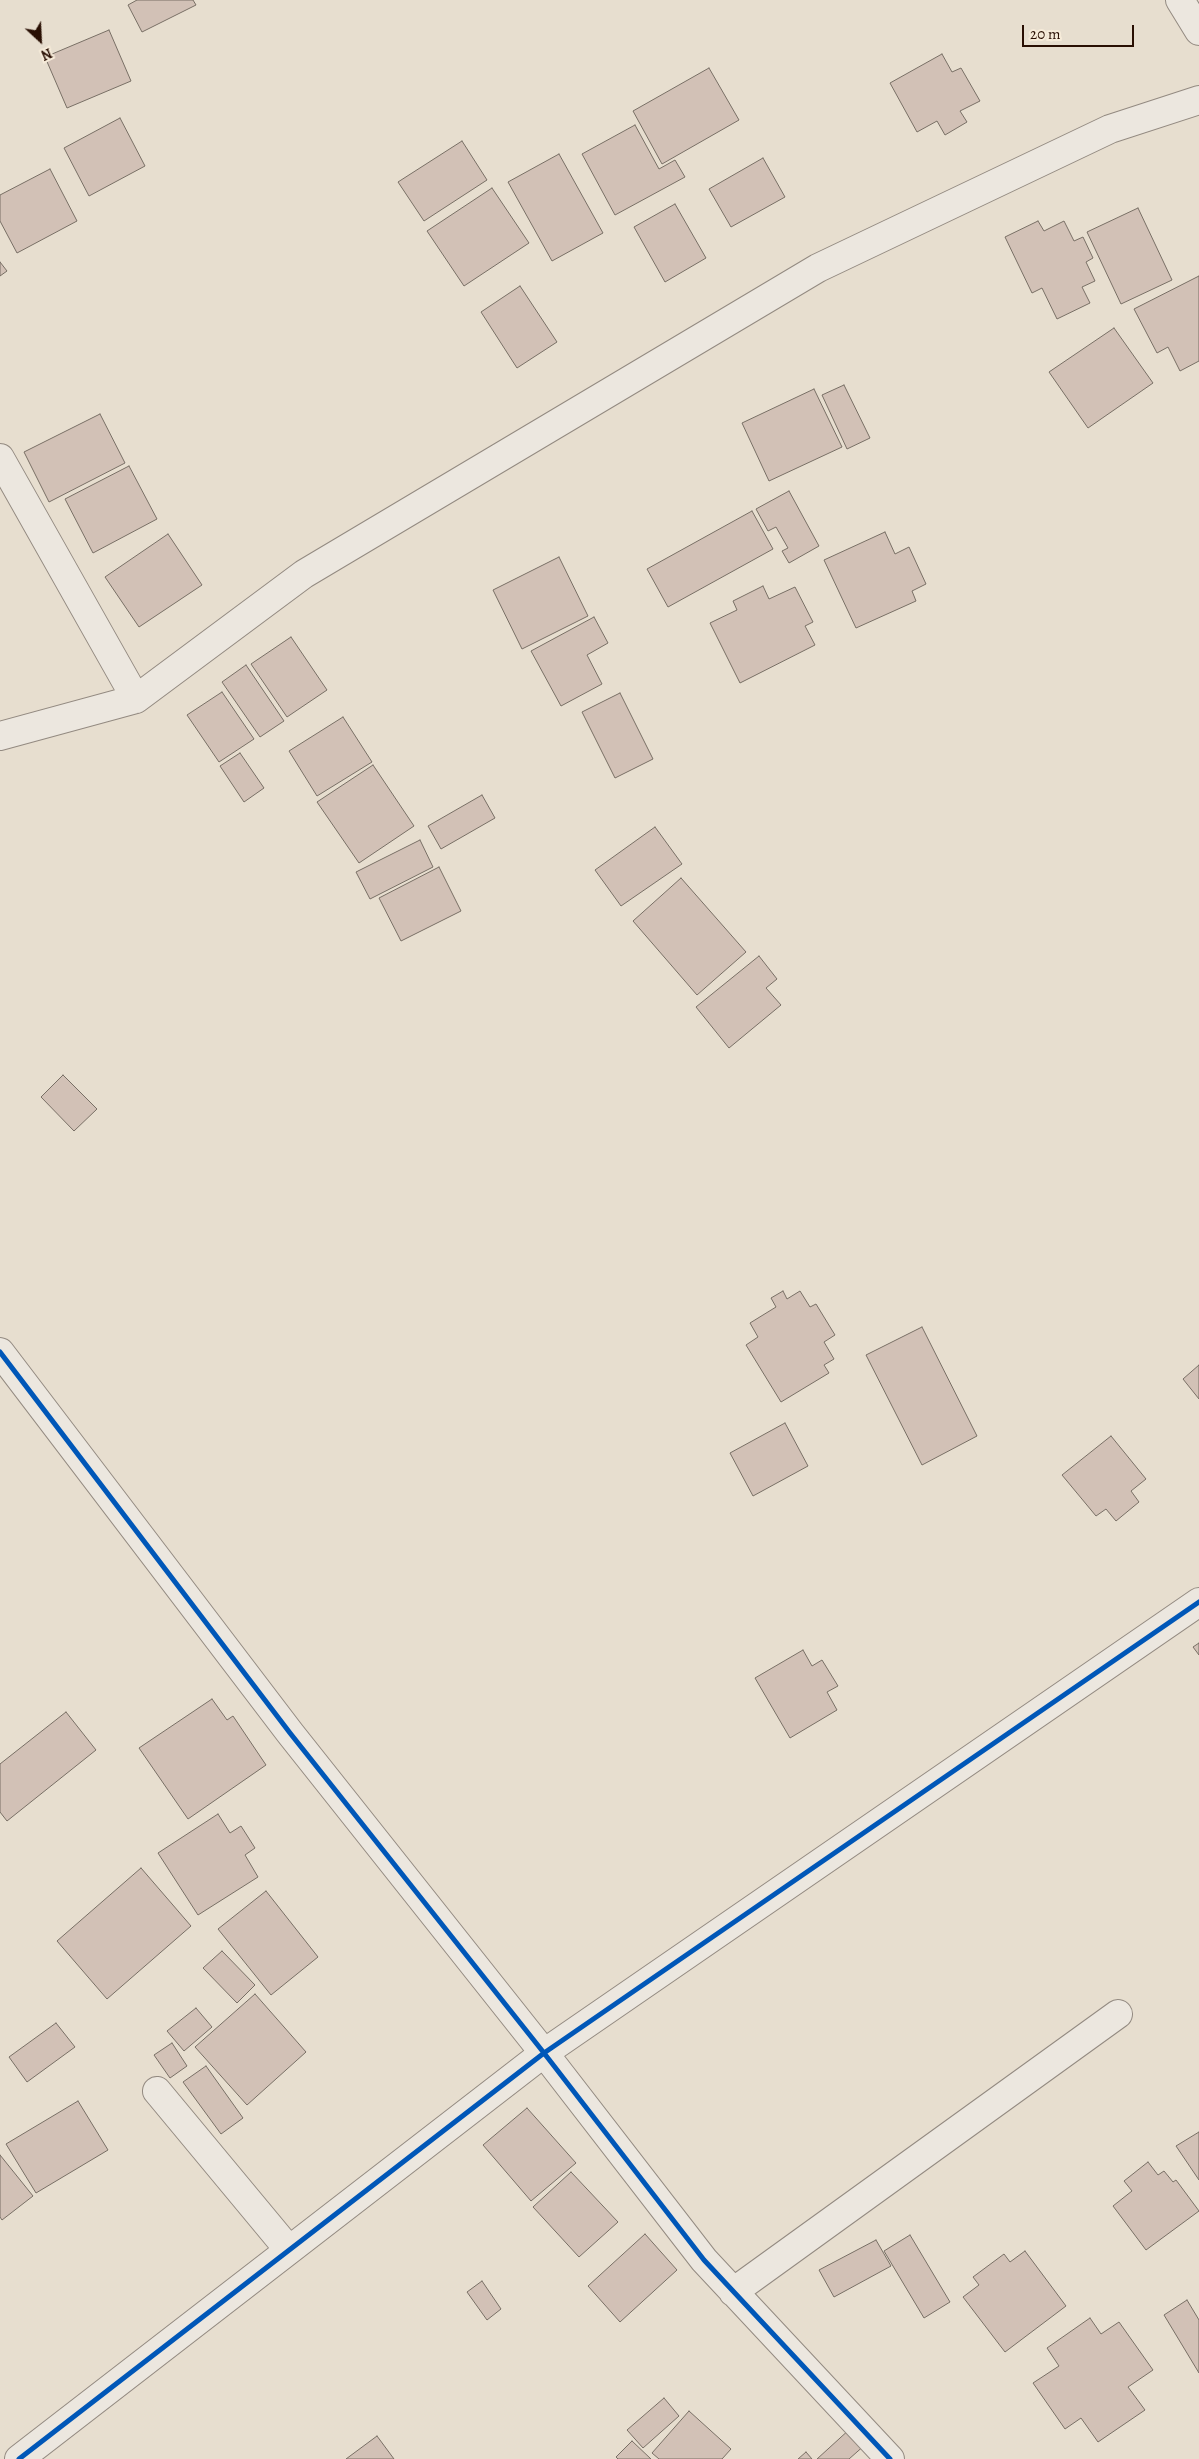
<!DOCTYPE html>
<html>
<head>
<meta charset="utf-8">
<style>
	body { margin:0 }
	#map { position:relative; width:1199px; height:2459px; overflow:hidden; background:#e7decf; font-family:Alegreya,serif }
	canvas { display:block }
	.north { position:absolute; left:15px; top:15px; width:50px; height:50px; -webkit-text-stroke:4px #f6ebd9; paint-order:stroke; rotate:155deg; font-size:14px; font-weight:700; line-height:20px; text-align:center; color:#290f03 }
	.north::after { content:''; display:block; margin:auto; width:18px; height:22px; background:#290f03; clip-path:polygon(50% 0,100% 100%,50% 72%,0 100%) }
	.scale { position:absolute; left:1022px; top:25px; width:112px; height:22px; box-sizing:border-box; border:2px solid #290f03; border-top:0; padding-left:6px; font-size:15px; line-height:18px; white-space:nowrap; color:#290f03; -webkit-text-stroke:4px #f6ebd9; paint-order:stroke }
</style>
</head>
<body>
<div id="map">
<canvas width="1199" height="2459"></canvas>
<div class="north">N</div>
<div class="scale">20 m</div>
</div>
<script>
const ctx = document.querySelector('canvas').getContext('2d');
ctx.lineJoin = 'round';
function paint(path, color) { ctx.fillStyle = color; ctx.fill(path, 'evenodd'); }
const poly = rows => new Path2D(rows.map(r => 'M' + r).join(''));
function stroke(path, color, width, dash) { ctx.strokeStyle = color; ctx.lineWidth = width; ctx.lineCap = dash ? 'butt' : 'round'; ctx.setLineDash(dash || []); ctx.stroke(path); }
const building = poly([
	[137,0,193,0,196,5,142,32,128,5,137,0],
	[109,30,131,81,67,108,45,57,109,30],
	[942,54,952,72,961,68,980,101,960,111,967,122,945,135,937,121,917,132,890,83,942,54],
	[709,68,739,120,662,164,633,111,709,68],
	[120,118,145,166,89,196,64,148,120,118],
	[635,125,659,169,675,160,685,177,615,215,582,154,635,125],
	[462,141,487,180,424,221,398,182,462,141],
	[559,154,603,233,552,261,508,182,559,154],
	[763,158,785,197,731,227,709,189,763,158],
	[50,169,77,221,17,253,0,221,0,195,50,169],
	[492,188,529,243,464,286,427,231,492,188],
	[675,204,706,258,665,282,634,227,675,204],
	[1138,208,1172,280,1121,304,1087,232,1138,208],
	[1038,221,1044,231,1064,221,1074,241,1083,237,1093,258,1086,262,1095,281,1082,287,1090,303,1057,319,1042,288,1032,293,1005,237,1038,221],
	[0,262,7,271,0,276,0,262],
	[1199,276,1199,361,1180,371,1168,347,1157,353,1134,309,1199,276],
	[520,286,557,342,517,368,481,312,520,286],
	[1114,328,1153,383,1088,428,1049,372,1114,328],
	[844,385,870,438,847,449,822,395,844,385],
	[814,389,842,447,769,481,742,423,814,389],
	[100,414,125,463,49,502,24,452,100,414],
	[129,466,157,519,93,553,65,499,129,466],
	[789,491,819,546,789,563,782,551,788,548,776,527,768,531,756,509,789,491],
	[752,511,773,549,668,607,647,569,752,511],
	[885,532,895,554,909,547,926,584,912,591,916,601,856,628,824,560,885,532],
	[168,534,202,585,139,627,105,577,168,534],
	[559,557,588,616,522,649,493,590,559,557],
	[763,586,769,599,795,587,813,622,805,626,815,645,740,683,710,623,737,610,733,601,763,586],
	[594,617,608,643,587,655,602,684,561,706,531,651,594,617],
	[291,637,327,690,287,717,251,664,291,637],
	[246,665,284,721,260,737,222,682,246,665],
	[222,692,254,739,219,762,187,715,222,692],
	[620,693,653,759,615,778,582,712,620,693],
	[343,717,372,762,317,796,289,751,343,717],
	[240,753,264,788,244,802,220,766,240,753],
	[373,765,414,826,359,863,317,802,373,765],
	[482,795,495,818,441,849,428,826,482,795],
	[655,827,682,864,621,906,595,870,655,827],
	[420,840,433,867,370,899,356,872,420,840],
	[439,867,461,911,401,941,379,898,439,867],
	[681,878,746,952,697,995,633,921,681,878],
	[759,956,777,979,766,988,781,1005,729,1048,696,1007,759,956],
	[63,1075,97,1109,74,1131,41,1097,63,1075],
	[783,1291,787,1299,800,1291,810,1307,816,1304,835,1335,824,1342,834,1359,824,1365,829,1373,781,1402,746,1345,758,1337,750,1323,776,1307,771,1298,783,1291],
	[922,1327,977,1436,922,1465,866,1355,922,1327],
	[1199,1365,1199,1399,1183,1379,1199,1365],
	[785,1423,808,1466,753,1496,730,1453,785,1423],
	[1111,1436,1146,1479,1131,1491,1139,1502,1116,1521,1106,1509,1096,1516,1062,1475,1111,1436],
	[1199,1643,1199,1655,1193,1647,1199,1643],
	[803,1650,812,1666,822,1660,838,1686,827,1692,837,1710,790,1738,755,1678,803,1650],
	[212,1699,227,1720,233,1716,266,1765,188,1819,139,1748,212,1699],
	[66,1712,96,1750,7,1821,0,1812,0,1764,66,1712],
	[218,1814,230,1833,241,1826,255,1848,245,1855,258,1877,198,1915,158,1853,218,1814],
	[141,1868,191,1926,107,1999,57,1941,141,1868],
	[266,1891,318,1957,271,1995,218,1929,266,1891],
	[222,1951,255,1985,237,2003,203,1968,222,1951],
	[255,1994,306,2052,247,2105,195,2047,255,1994],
	[196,2008,212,2027,184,2051,167,2031,196,2008],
	[56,2023,75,2047,27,2082,9,2057,56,2023],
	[172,2043,187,2066,170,2078,154,2055,172,2043],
	[206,2066,243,2118,221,2134,183,2082,206,2066],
	[78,2101,108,2150,36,2193,6,2144,78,2101],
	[527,2108,576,2163,531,2201,483,2145,527,2108],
	[1199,2132,1199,2180,1176,2146,1199,2132],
	[0,2155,33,2196,2,2220,0,2217,0,2155],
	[1148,2162,1158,2175,1164,2171,1173,2182,1176,2180,1199,2211,1146,2250,1113,2206,1132,2191,1124,2181,1148,2162],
	[571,2172,618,2222,579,2257,533,2207,571,2172],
	[645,2234,677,2270,620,2322,588,2286,645,2234],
	[910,2235,950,2302,924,2318,884,2251,910,2235],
	[876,2240,891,2266,834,2297,819,2270,876,2240],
	[1025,2251,1066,2306,1005,2352,963,2297,979,2285,973,2277,1004,2254,1010,2262,1025,2251],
	[482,2281,501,2309,487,2320,467,2292,482,2281],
	[1187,2300,1199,2320,1199,2373,1164,2315,1187,2300],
	[1090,2318,1101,2334,1119,2322,1153,2370,1128,2387,1145,2410,1098,2442,1081,2418,1065,2429,1033,2383,1059,2366,1047,2348,1090,2318],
	[664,2398,679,2416,643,2448,627,2430,664,2398],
	[689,2411,731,2449,722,2459,659,2459,652,2453,689,2411],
	[851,2428,866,2444,849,2459,817,2459,851,2428],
	[377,2436,394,2459,346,2459,377,2436],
	[632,2441,651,2459,618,2459,616,2457,632,2441],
	[806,2452,812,2459,798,2459,806,2452]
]);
paint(building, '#d2c1b6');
stroke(building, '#786f65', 1);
const minor = poly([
	[0,458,136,699],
	[0,736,136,699,304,574,818,268,1110,129,1199,100],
	[0,1352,290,1733,544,2053,704,2260,890,2459],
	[157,2091,289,2250],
	[733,2292,1118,2014],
	[19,2459,544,2053,1199,1602]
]);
const tertiary = poly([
	[1180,0,1199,31]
]);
stroke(minor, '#938a81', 30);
stroke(tertiary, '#938a81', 30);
stroke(minor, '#ece7df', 28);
stroke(tertiary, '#ece7df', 28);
stroke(poly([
	[0,1352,290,1733,544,2053,704,2260,890,2459],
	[19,2459,544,2053,1199,1602]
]), '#0057b8', 5);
</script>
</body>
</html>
